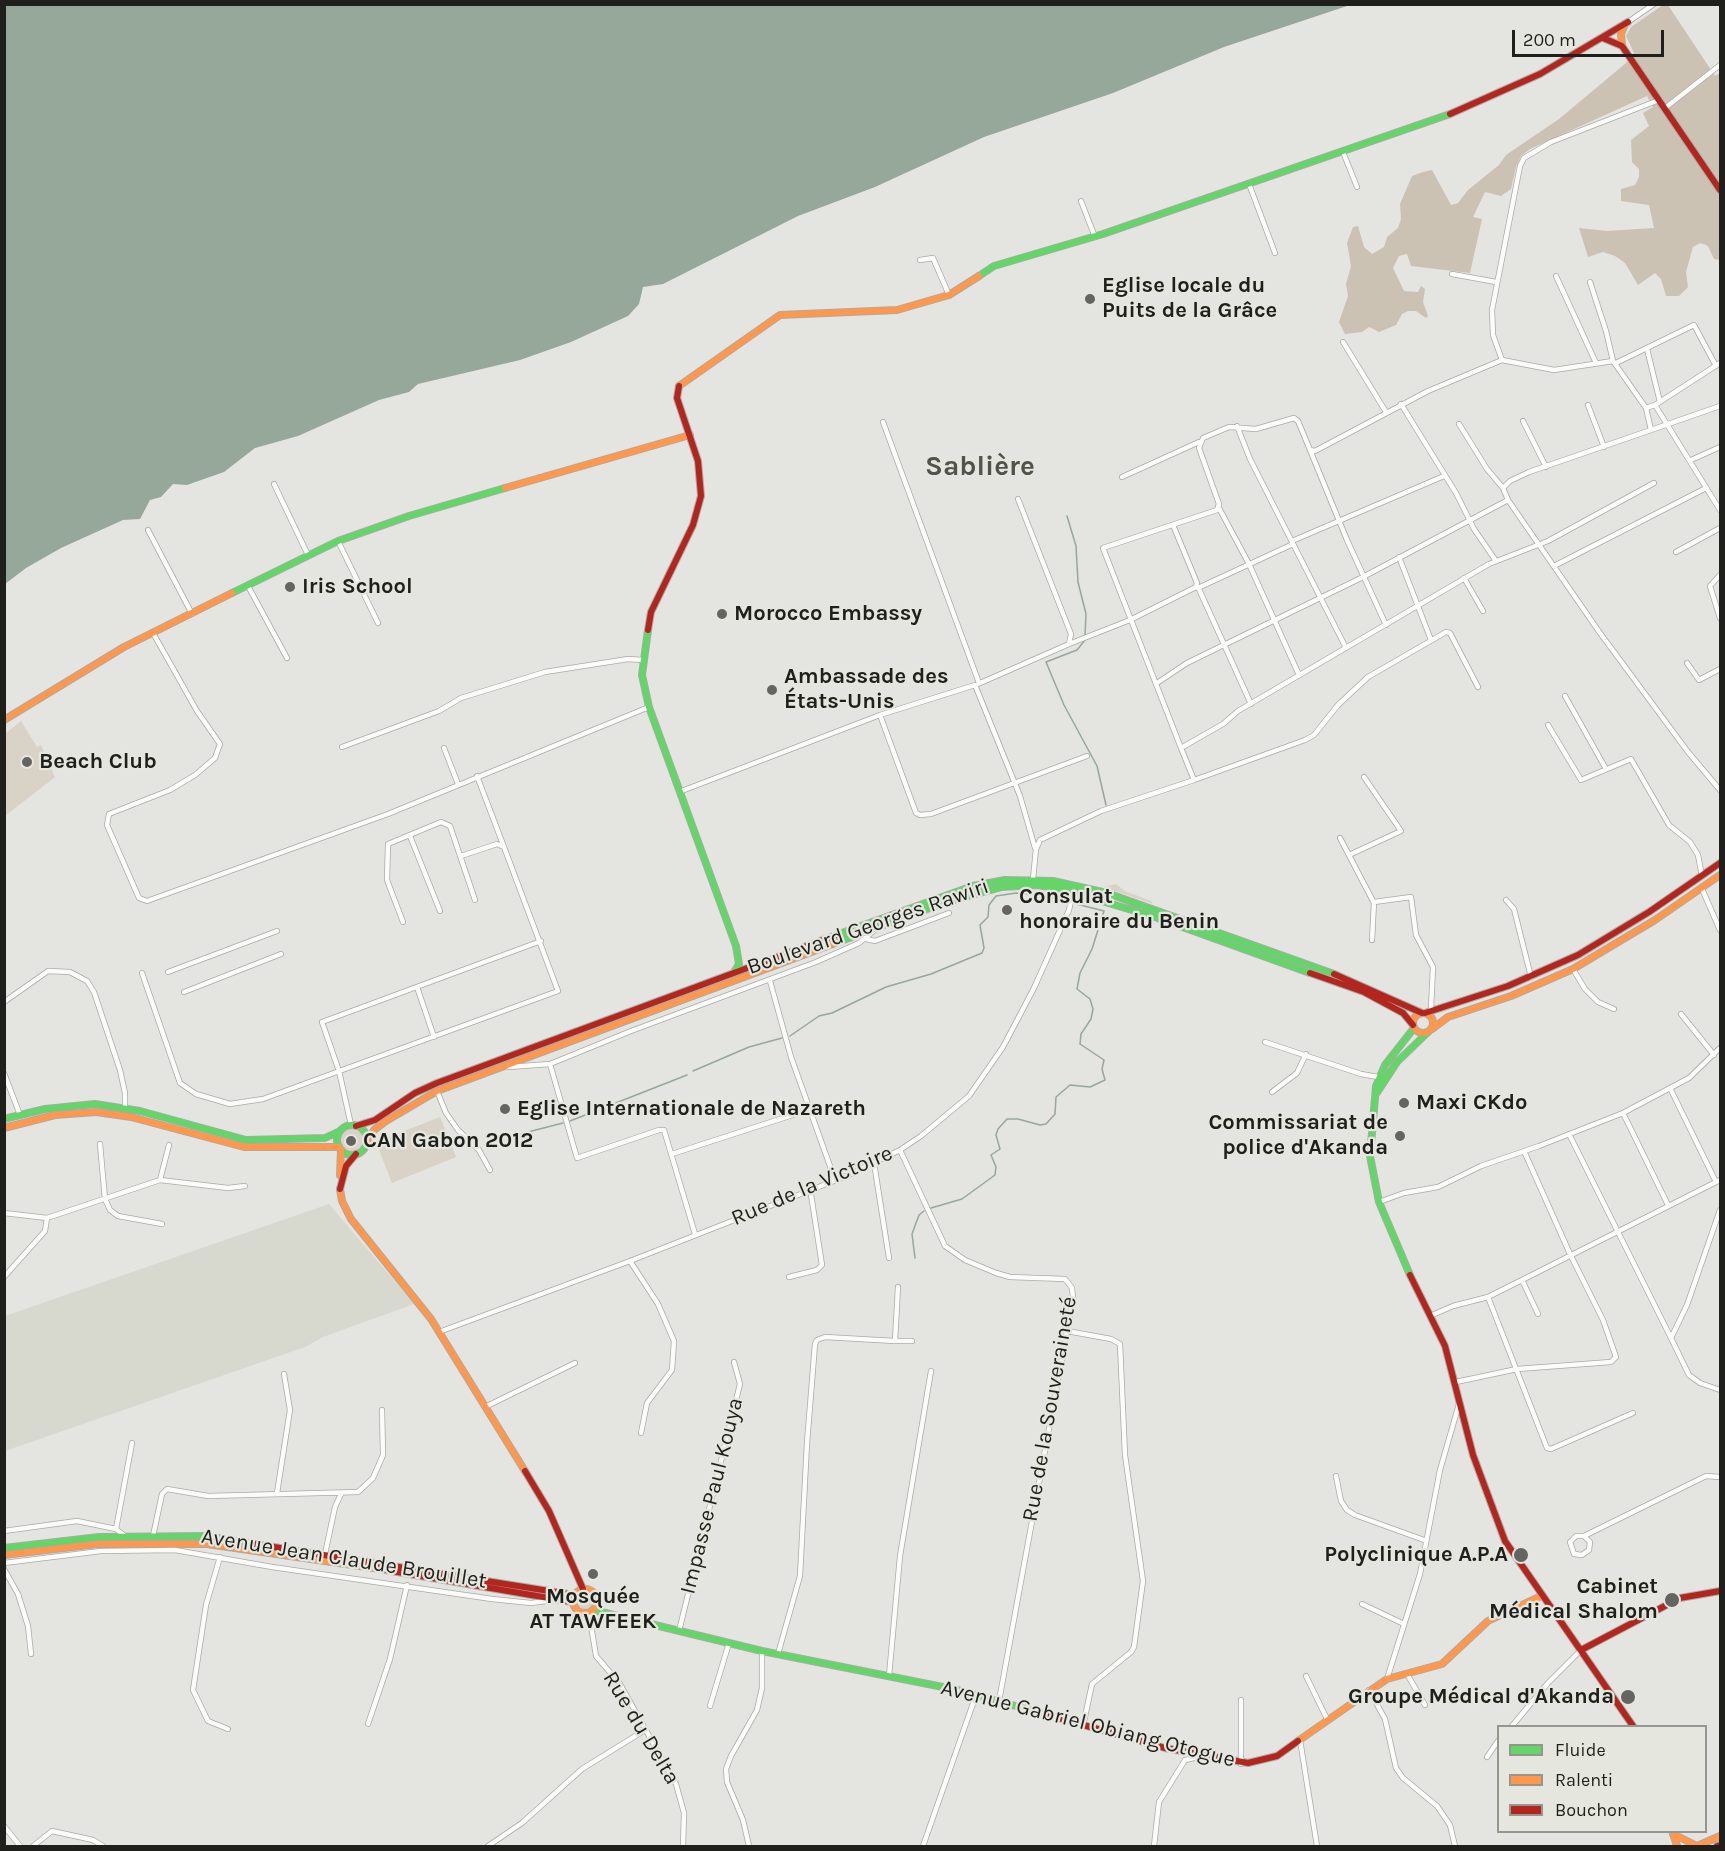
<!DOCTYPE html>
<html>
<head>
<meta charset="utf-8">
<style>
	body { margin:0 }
	#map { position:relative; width:1725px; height:1851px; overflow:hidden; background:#e4e4e0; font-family:Karla,sans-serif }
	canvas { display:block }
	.frame { position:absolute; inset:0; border:6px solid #1f1f1c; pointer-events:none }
	.legend { position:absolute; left:1497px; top:1725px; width:210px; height:108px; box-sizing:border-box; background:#e5e6de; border:2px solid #969690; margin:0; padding:8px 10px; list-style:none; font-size:18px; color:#1f1f1c }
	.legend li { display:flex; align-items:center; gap:12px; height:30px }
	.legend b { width:30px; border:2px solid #969690 }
	.scale { position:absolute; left:1512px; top:30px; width:152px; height:27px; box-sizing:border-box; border:3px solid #1f1f1c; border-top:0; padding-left:8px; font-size:18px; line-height:21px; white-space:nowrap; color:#1f1f1c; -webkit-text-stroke:4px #e5e6de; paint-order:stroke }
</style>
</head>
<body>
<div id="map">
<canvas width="1725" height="1851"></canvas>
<div class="frame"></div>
<ul class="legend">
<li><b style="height:8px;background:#63d668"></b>Fluide</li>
<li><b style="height:8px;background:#ff974d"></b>Ralenti</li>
<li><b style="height:8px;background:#b3261e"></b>Bouchon</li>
</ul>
<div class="scale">200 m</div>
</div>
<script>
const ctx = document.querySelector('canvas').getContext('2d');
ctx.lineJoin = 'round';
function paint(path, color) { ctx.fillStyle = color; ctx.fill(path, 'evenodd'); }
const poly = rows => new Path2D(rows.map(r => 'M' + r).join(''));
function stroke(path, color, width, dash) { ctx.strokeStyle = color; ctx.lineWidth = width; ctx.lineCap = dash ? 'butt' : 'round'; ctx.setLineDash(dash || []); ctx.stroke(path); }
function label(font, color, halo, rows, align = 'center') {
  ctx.font = font + ' Karla,sans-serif'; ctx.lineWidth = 4.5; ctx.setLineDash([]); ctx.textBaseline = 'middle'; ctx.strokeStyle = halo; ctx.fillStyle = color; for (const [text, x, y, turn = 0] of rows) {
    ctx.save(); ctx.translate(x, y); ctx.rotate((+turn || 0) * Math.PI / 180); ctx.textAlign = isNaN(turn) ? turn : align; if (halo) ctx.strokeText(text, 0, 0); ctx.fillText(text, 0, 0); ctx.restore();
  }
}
paint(poly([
	[329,1204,414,1304,323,1337,305,1347,5,1451,5,1316]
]), '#d7d9cf');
paint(poly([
	[21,721,37,747,41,745,55,777,5,816,5,734],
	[1116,884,1125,891,1151,901,1153,904,1104,887],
	[440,1117,456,1157,392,1183,376,1142],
	'339 1140a12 12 0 1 1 24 0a12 12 0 1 1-24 0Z',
	'577 1601a8 8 0 1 1 16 0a8 8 0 1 1-16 0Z'
]), '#d9d2c7');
paint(poly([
	[1663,5,1668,5,1715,76,1720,73,1720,260,1714,259,1708,246,1700,243,1693,247,1686,272,1688,287,1679,296,1666,296,1661,279,1655,273,1638,285,1625,263,1615,256,1603,252,1588,257,1579,228,1607,231,1654,228,1649,205,1621,201,1621,189,1635,185,1639,177,1639,169,1632,162,1631,140,1649,126,1643,113,1653,107,1647,96,1530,149,1521,156,1516,167,1511,189,1501,196,1485,192,1473,217,1482,219,1470,273,1411,266,1407,254,1399,256,1393,268,1404,291,1418,292,1421,286,1425,289,1423,302,1428,316,1426,318,1416,311,1408,311,1402,314,1396,325,1379,332,1369,327,1362,332,1345,334,1339,322,1348,296,1346,284,1351,266,1347,243,1353,227,1358,226,1364,247,1372,254,1384,247,1387,237,1398,228,1401,219,1400,204,1412,176,1423,172,1432,170,1451,205,1458,203,1468,190,1499,165,1506,155,1559,119,1626,63,1634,53,1626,36,1631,27]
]), '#ccc2b3');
paint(poly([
	[5,4,1350,4,1350,5,1224,47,1113,93,984,137,875,187,798,216,663,284,643,287,639,304,628,316,571,342,520,360,418,384,409,392,379,400,298,436,255,448,224,472,187,485,173,484,161,497,150,500,140,519,123,520,61,548,26,568,5,584]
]), '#96a89a');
stroke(poly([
	[1067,516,1076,546,1078,582,1086,614,1085,635],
	[1085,640,1077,650,1046,662,1064,705,1097,766,1106,805],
	[790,1036,819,1016,832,1013,886,987,931,974,982,953,984,948,980,925,988,917,989,905,996,896,1016,893,1041,895,1104,911,1092,949,1080,973,1077,989,1090,999,1093,1009,1091,1019,1081,1034,1080,1044,1104,1060,1102,1069,1105,1080,1090,1087,1070,1085,1056,1097,1055,1114,1046,1124,1040,1125,1018,1119,1007,1119,998,1129,996,1135,1000,1149,991,1155,996,1167,995,1175,962,1199,931,1208],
	[693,1071,749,1047,782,1038],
	[570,1121,687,1075],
	[505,1144,520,1134,563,1123],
	[915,1258,912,1234,919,1215,924,1211]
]), '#96a89a', 1.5);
const street = poly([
	[1628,22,1654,4],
	[1665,108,1720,65],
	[1343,152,1357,187],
	[1249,184,1275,253],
	[1081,201,1095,237],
	[920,260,933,258,949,295],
	[1452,274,1496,282],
	[1556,276,1596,363],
	[1590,282,1606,331,1613,361],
	[1343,342,1386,412],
	[1647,349,1660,402],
	[1502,360,1493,335,1492,310,1520,166,1524,158,1551,142,1659,100],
	[1616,363,1694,325,1716,366],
	[1401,404,1456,493,1474,529,1496,561],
	[1588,405,1604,447],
	[1655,405,1720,510],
	[1646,408,1655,405,1720,363],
	[1523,421,1546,467],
	[883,422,979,683],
	[1459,424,1487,469,1503,488],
	[1237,426,1250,459,1346,648],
	[1651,430,1720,406],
	[1310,450,1347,540,1386,625],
	[1691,460,1720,447],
	[1122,477,1199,442],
	[274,484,308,555],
	[1219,508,1249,564,1299,675],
	[148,530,192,614],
	[338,541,378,623],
	[1292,541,1444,476],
	[1676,552,1720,528],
	[1399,557,1431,640],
	[1554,566,1706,488],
	[1720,575,1710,586,1720,618],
	[1464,578,1483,611],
	[248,586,287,658],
	[1198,587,1251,704],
	[1198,588,1293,544],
	[153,633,197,711,220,744,215,758,195,775,170,790,109,814,107,825,139,898,147,901,388,814,649,707],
	[1069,644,1130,620,1196,587,1197,583,1173,525],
	[1687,663,1699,680,1720,669],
	[1157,683,1187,663,1363,577,1508,500],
	[978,684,1069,644,1071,634,1018,499],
	[1565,696,1606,769],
	[880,715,916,813,920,815,931,814,1087,756],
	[1548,725,1581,780,1631,759,1669,825,1690,842,1698,855,1702,876],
	[342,747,439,711,461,698,545,672,628,659,643,660],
	[444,748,458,784],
	[1181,748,1103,548,1217,510,1219,504,1199,448,1203,438,1229,427,1256,429,1294,418,1298,421,1310,450,1315,451,1428,391,1502,360,1554,370,1613,361,1646,408,1651,430,1529,472,1510,481,1503,488,1508,500,1600,633,1688,752,1720,790],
	[477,776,504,847],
	[1194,780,1305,740,1314,735,1338,705,1368,677,1446,632,1450,633,1478,687],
	[679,792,880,715,975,685,1020,796,1035,848],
	[410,836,440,911],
	[1340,838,1374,903],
	[1349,855,1401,831,1364,777],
	[1033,879,1036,849,1040,840,1101,811,1194,780,1181,748,1223,724,1238,711,1489,564,1548,541,1654,483],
	[1702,889,1720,930],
	[1506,900,1514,909,1531,977],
	[403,922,387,880,388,844,441,822,450,826,475,900],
	[866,939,875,941,949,913],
	[1372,940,1374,902,1411,897,1416,935,1433,967,1431,1009],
	[1573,969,1585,989,1598,1002,1614,1009],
	[168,972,277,931],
	[142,973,180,1083,196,1094,230,1104,263,1099,558,991,504,847,497,844,461,856],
	[770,981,791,1057,835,1180],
	[417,987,434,1037],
	[184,992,281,954],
	[4,1002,48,971,70,972,87,981,94,992,120,1070,125,1093,125,1108],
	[1681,1014,1714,1055],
	[1265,1042,1361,1074,1378,1077],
	[550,1064,577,1158,659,1130,664,1130,695,1234],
	[509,1067,550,1064,631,1031,816,962,859,943,876,929],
	[4,1073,20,1115],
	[1671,1090,1716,1182],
	[437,1091,446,1113,458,1130,479,1150,490,1170],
	[1272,1092,1297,1073,1306,1054],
	[1623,1113,1689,1078,1720,1048],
	[351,1125,339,1071,322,1022,541,941],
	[1569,1134,1671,1338],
	[100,1144,105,1199,110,1210,118,1216,162,1224],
	[900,1150,945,1246,965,1260,996,1273,1010,1277,1065,1279,1072,1288,1073,1298,999,1701],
	[672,1154,811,1109],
	[874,1163,889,1258],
	[160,1180,169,1145],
	[1379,1202,1404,1193,1438,1187,1481,1166,1539,1146,1623,1113,1668,1205],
	[1720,1210,1687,1305,1671,1338,1689,1375,1700,1383,1720,1390],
	[4,1213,47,1218,160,1180,228,1188,245,1186],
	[630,1261,658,1304,674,1341,672,1370,647,1403,641,1433],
	[4,1277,45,1231,47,1218],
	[789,1277,817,1270,822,1265,810,1188],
	[1488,1297,1547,1448,1551,1449,1633,1413],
	[1538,1314,1522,1280,1720,1180],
	[1430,1316,1453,1306,1488,1297,1522,1280],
	[1067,1331,1111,1339,1120,1344,1125,1455,1143,1581,1134,1647,1131,1652,1092,1684,1083,1726],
	[439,1332,630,1261,844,1177,900,1150,921,1136,969,1096,1003,1047,1034,988,1069,910,1073,891],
	[895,1341,912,1341],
	[1456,1382,1517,1369,1611,1362,1616,1357,1603,1320,1570,1254,1524,1151],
	[485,1407,575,1363],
	[1336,1476,1341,1501,1347,1510,1355,1515,1424,1540],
	[277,1493,290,1410,284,1374],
	[116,1529,132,1443],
	[4,1531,77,1521,116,1529,125,1536],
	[153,1536,162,1494,167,1489,208,1496,358,1492,373,1478,383,1455,382,1410],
	[1584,1536,1590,1542,1589,1550,1582,1555,1574,1554,1570,1542,1576,1536,1584,1536,1706,1476,1720,1477],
	[325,1554,335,1507,341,1494],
	[220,1557,206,1605,193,1690,208,1721,228,1729],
	[4,1563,101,1551,175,1550,272,1567,492,1599,531,1603,555,1600],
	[4,1569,18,1594,28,1626,31,1654],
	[1362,1604,1404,1624],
	[589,1613,596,1656,620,1684,676,1784,684,1813,683,1846],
	[679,1631,740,1384,734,1362],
	[778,1654,800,1576,807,1443,815,1344,817,1340,825,1337,895,1341,898,1287],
	[1407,1674,1425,1705],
	[889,1676,900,1556,931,1371],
	[1306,1676,1328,1721],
	[1387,1679,1420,1574,1440,1470,1459,1404],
	[1369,1690,1385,1719,1396,1768,1403,1778,1437,1806,1450,1825,1455,1846],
	[1241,1700,1241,1764],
	[710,1706,729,1643],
	[368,1724,390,1659,407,1585],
	[1512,1726,1548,1683,1581,1650],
	[1300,1740,1317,1846],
	[1487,1757,1498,1741],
	[4,1826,20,1846],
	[33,1846,52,1831,93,1840,103,1846],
	[488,1846,522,1823,582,1769,645,1730],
	[749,1846,743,1820,727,1782,726,1769,731,1756,757,1710,762,1688,762,1651],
	[923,1846,976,1695],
	[1154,1846,1159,1802,1185,1760,1194,1758,1195,1754]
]);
const fast = poly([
	[979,276,994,266,1103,234,1450,114],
	[232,593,338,541,409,516,505,488],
	[648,630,642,675,649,707,736,946,739,964,733,974],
	[839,934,973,886,1005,880,1053,881,1107,893,1334,974],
	[841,941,946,902,1002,887,1037,885,1061,889,1152,916,1310,973],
	[1376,1094,1397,1062,1428,1032],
	[4,1119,45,1109,95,1104,140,1111,246,1140,325,1138,340,1131],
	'337 1140a15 15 0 1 1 30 0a15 15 0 1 1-30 0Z',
	[1410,1275,1379,1202,1370,1156,1376,1086,1385,1065,1414,1028],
	[4,1548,99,1537,206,1536,255,1544],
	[593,1610,762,1651,958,1690,1030,1710]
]);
const slow = poly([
	[1622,45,1621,34,1625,24],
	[679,386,780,315,897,310,949,295,979,276],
	[505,488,690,435],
	[4,720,124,647,232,593],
	'1413 1023a10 10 0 1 1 20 0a10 10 0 1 1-20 0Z',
	[1432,1029,1448,1017,1511,996,1573,969,1655,920,1720,875],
	[4,1128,55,1115,96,1112,131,1117,244,1147,339,1147],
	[367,1142,374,1130,386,1121,437,1091,841,941],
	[340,1175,341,1150],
	[340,1189,342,1201,351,1219,431,1319,525,1471],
	[4,1555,98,1544,207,1544,380,1569],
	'573 1601a12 12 0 1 1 24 0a12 12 0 1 1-24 0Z',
	[1298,1741,1387,1679,1442,1664,1488,1621,1541,1596],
	[1673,1833,1677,1846],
	[1673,1834,1697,1846,1720,1836]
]);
const jam = poly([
	[1603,38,1622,46,1720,190],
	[1450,114,1540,74,1628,22],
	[648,630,651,612,693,525,701,496,698,461,677,398,679,386],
	[1310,973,1364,992,1403,1013,1413,1025],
	[1334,974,1422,1013],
	[1425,1013,1508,986,1578,955,1649,912,1720,863],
	[356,1126,375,1120,415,1093,437,1083,839,934],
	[340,1189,346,1166,356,1154],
	[1410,1275,1445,1346,1473,1455,1505,1541,1633,1726],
	[525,1471,549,1511,583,1589],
	[255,1544,574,1595],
	[380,1569,572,1602],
	[1581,1650,1680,1598,1720,1591],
	[1030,1710,1165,1748,1248,1763,1277,1756,1298,1741],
	[1717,1846,1720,1845]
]);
stroke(street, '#aaaaa7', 6);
stroke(fast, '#aaaaa7', 8);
stroke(slow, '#aaaaa7', 8);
stroke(jam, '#aaaaa7', 8);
stroke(street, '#fbfbfa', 4.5);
stroke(fast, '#63d668', 6);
stroke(slow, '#ff974d', 6);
stroke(jam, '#b3261e', 6);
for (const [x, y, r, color] of [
	[1090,299,6,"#646461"],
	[290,587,6,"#646461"],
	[722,614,6,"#646461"],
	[772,690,6,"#646461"],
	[27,762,6,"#646461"],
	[1007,910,6,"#646461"],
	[1404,1103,6,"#646461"],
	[505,1109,6,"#646461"],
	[1400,1136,6,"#646461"],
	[351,1141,6,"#646461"],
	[1521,1555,8,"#646461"],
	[593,1574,6,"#646461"],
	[1672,1600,8,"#646461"],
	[1628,1697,8,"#646461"]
]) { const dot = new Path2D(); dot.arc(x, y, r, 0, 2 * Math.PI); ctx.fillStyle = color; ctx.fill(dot); stroke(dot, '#e5e6de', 2); }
label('bold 22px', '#1f1f1c', '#e5e6de', [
	["Eglise locale du",1102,286],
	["Puits de la Grâce",1102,311],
	["Iris School",302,587],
	["Morocco Embassy",734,614],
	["Ambassade des",784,677],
	["États-Unis",784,702],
	["Beach Club",39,762],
	["Consulat",1019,897],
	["honoraire du Benin",1019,922],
	["Maxi CKdo",1416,1103],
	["Eglise Internationale de Nazareth",517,1109],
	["Commissariat de",1388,1123,"right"],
	["police d'Akanda",1388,1148,"right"],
	["CAN Gabon 2012",363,1141],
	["Polyclinique A.P.A",1508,1555,"right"],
	["Cabinet",1658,1587,"right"],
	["Médical Shalom",1658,1612,"right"],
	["Mosquée",593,1597,"center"],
	["AT TAWFEEK",593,1622,"center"],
	["Groupe Médical d'Akanda",1614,1697,"right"]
], 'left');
label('22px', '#1f1f1c', '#e5e6de', [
	["Boulevard Georges Rawiri",868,927,-19],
	["Rue de la Victoire",812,1186,-23],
	["Rue de la Souveraineté",1050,1409,-80],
	["Impasse Paul Kouya",712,1496,-76],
	["Avenue Jean Claude Brouillet",344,1559,9],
	["Avenue Gabriel Obiang Otogue",1088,1724,14],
	["Rue du Delta",641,1728,59]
]);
label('bold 28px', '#51524b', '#e5e6de', [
	["Sablière",980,467]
]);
</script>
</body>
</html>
